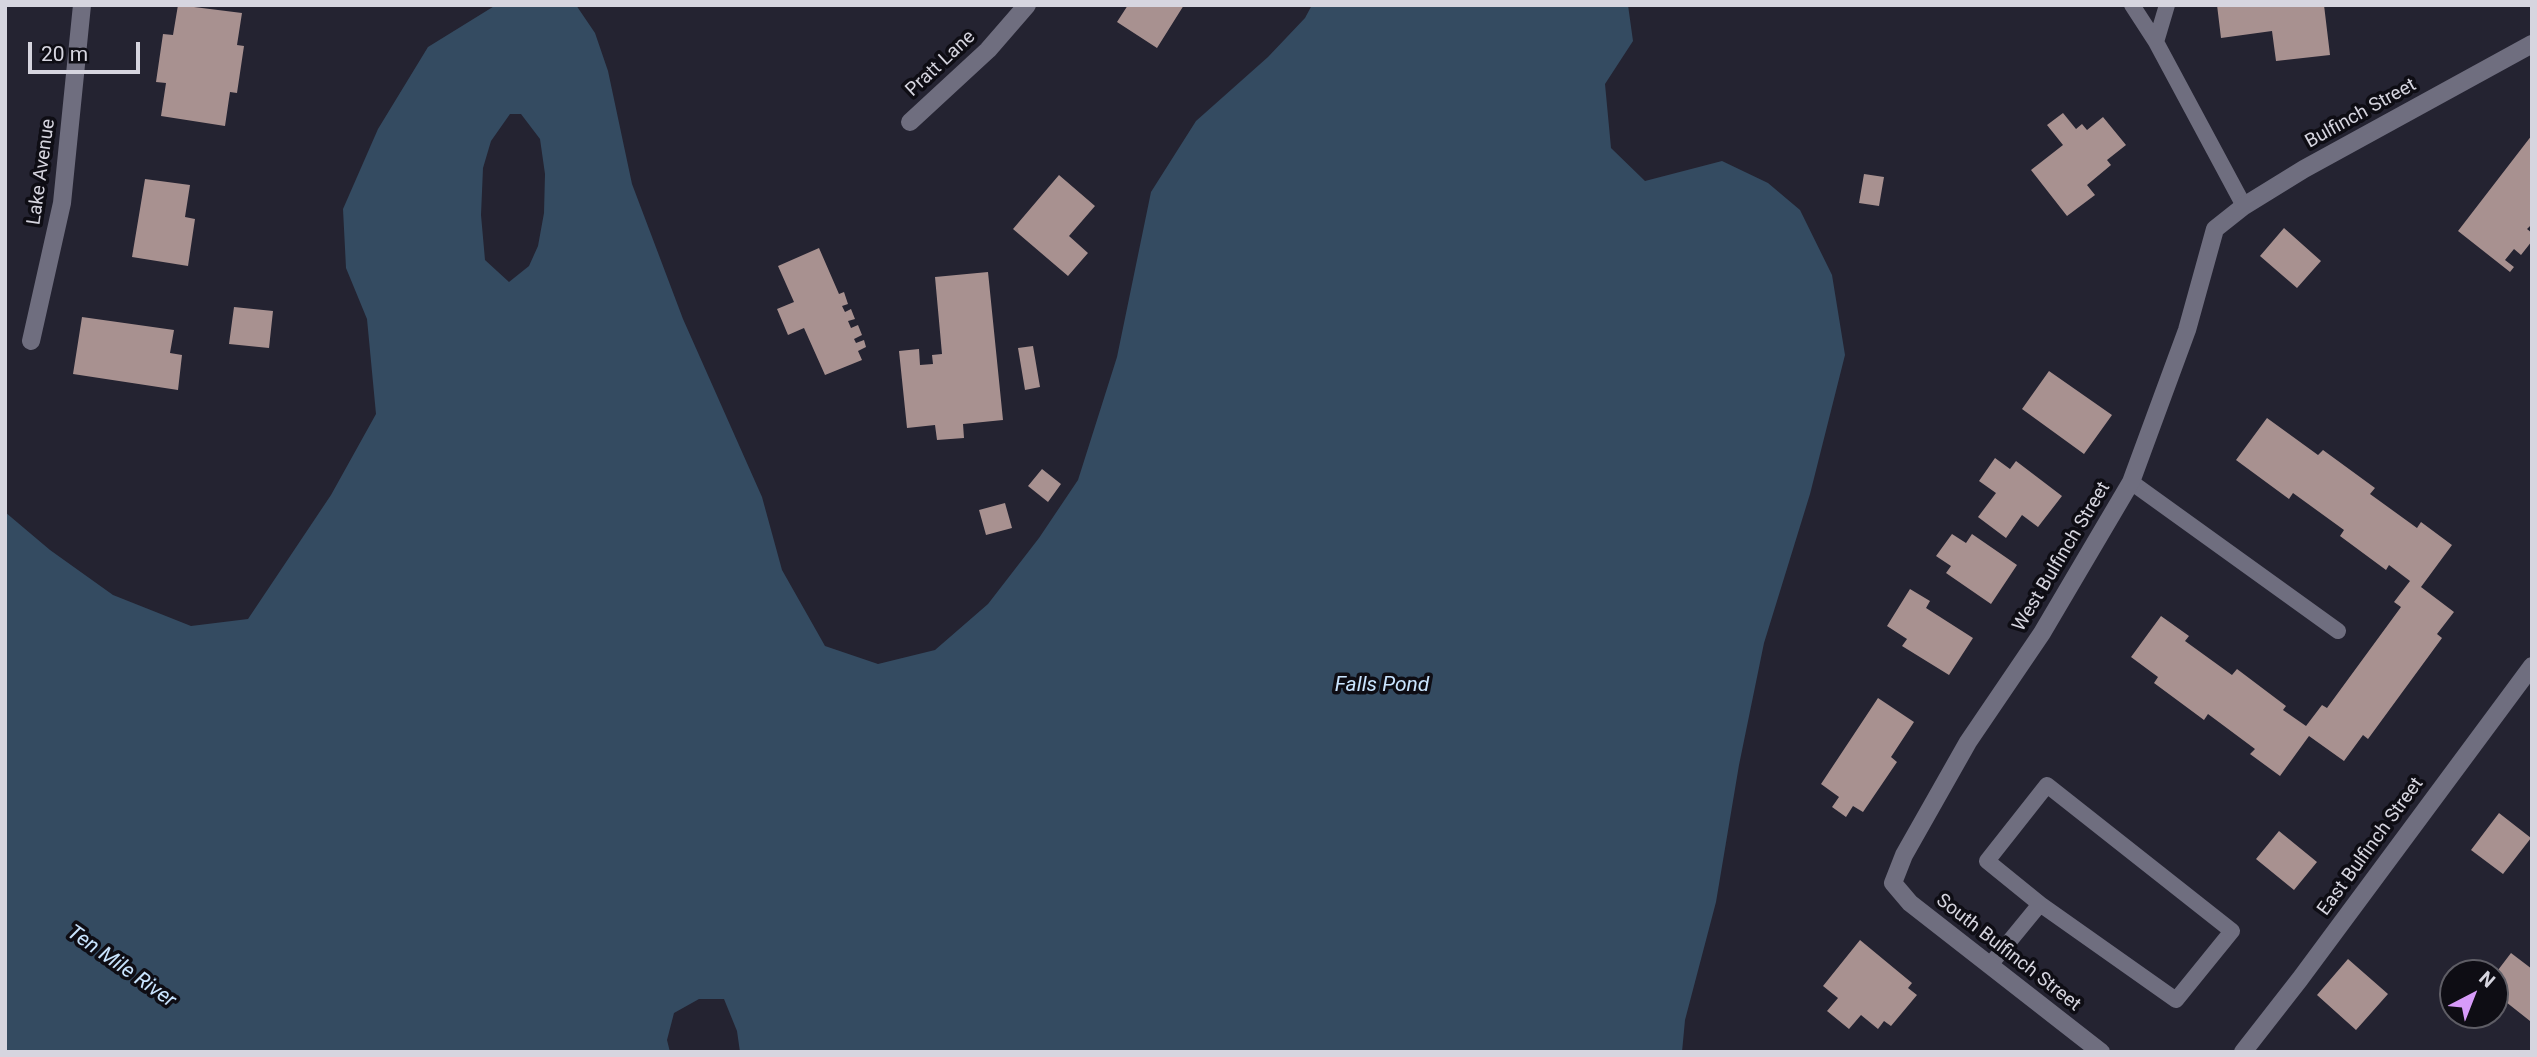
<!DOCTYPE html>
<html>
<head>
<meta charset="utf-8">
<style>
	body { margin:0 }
	#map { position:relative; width:2537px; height:1057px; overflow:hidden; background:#242331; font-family:Roboto,sans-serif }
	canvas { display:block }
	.frame { position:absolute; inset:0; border:7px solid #d6d5df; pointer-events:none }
	.north { position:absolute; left:2439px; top:959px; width:70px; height:70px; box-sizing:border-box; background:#0e0d14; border:2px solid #5e5d65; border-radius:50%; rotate:42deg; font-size:19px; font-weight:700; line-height:28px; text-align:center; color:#d6d5df }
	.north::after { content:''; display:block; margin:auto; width:24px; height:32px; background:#d79bf9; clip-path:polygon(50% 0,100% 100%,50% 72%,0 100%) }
	.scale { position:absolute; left:28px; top:42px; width:112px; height:32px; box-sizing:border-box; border:4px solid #d6d5df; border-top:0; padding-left:9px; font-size:21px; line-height:24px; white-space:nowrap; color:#d6d5df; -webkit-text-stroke:5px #0e0d14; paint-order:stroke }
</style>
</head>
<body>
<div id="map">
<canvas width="2537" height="1057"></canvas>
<div class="frame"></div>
<div class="north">N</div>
<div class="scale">20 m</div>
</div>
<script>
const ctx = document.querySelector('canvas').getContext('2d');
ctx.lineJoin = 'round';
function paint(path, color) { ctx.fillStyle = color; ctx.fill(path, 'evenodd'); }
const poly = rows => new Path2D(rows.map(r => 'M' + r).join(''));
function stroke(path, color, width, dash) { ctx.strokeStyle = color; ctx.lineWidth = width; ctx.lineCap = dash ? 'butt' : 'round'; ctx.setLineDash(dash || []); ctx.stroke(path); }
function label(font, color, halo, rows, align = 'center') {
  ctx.font = font + ' Roboto,sans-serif'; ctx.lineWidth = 7; ctx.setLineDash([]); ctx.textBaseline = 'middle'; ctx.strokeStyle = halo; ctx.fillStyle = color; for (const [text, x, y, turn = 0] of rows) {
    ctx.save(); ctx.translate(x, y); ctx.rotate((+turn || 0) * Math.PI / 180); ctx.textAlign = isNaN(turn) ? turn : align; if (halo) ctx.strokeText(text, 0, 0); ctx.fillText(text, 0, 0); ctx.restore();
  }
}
paint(poly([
	[496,5,576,5,595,33,608,71,632,184,683,319,762,497,782,570,825,646,878,664,935,650,988,604,1039,538,1078,480,1117,357,1151,192,1196,121,1268,57,1305,18,1312,5,1628,5,1633,41,1605,84,1611,148,1645,181,1722,161,1768,183,1800,210,1832,275,1845,355,1810,494,1764,643,1739,765,1716,902,1685,1020,1682,1052,740,1052,737,1031,724,999,699,999,674,1013,667,1040,670,1052,5,1052,5,512,50,550,113,595,191,626,248,619,331,495,376,414,367,319,346,268,343,209,378,129,428,47],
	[510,114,521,114,540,139,545,174,544,213,538,246,529,266,509,282,485,260,481,215,483,168,491,141]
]), '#344b61');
paint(poly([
	[178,5,242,13,237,45,244,46,237,93,230,92,225,126,161,116,166,83,156,82,163,34,173,35],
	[1128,5,1184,5,1157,48,1117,22],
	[2217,5,2324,5,2330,55,2276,61,2272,31,2221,38],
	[2063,113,2076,129,2082,124,2087,130,2103,117,2126,145,2107,160,2111,165,2087,185,2095,195,2067,216,2031,170,2063,145,2047,125],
	[2532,135,2532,224,2527,229,2532,233,2532,241,2521,255,2514,249,2505,260,2514,267,2510,272,2458,231],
	[1864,174,1884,177,1879,206,1859,203],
	[1059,175,1095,206,1069,236,1088,253,1068,276,1013,229],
	[145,179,190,185,185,217,195,219,188,266,132,257],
	[2284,228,2321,261,2297,288,2260,256],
	[819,248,839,294,844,292,848,304,842,306,845,312,851,309,855,319,848,321,851,328,858,325,862,335,854,339,856,343,864,340,866,347,858,351,862,360,825,375,804,328,788,335,777,309,794,302,778,266],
	[988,272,1003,420,963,424,964,438,937,440,935,425,907,428,899,351,919,349,920,365,933,364,932,355,942,354,935,277],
	[234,307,273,311,269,348,229,344],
	[82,317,174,330,170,353,182,355,178,390,73,374],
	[1033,346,1040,387,1025,390,1018,348],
	[2049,371,2112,415,2084,454,2022,409],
	[2267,418,2318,455,2323,450,2375,488,2370,494,2417,528,2421,522,2452,545,2421,587,2454,612,2437,634,2442,638,2368,739,2363,735,2344,761,2309,736,2280,776,2250,754,2255,749,2208,714,2204,720,2154,683,2158,677,2131,657,2161,616,2189,636,2185,641,2232,675,2237,669,2286,706,2283,710,2306,726,2322,705,2327,708,2401,607,2394,602,2410,581,2389,565,2386,570,2340,536,2344,530,2293,493,2289,499,2236,460],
	[1995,458,2010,469,2016,461,2062,496,2038,527,2022,515,2006,538,1978,517,1996,493,1979,481],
	[1042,469,1061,484,1048,502,1028,486],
	[1005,503,1012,528,986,535,979,510],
	[1952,534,1966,543,1972,534,2017,565,1991,604,1946,573,1951,566,1936,556],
	[1910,589,1930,601,1926,608,1973,638,1949,675,1902,646,1907,639,1887,626],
	[1878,698,1914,722,1891,757,1897,762,1863,812,1853,806,1846,817,1832,807,1839,797,1821,784],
	[2499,813,2531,838,2503,874,2471,850],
	[2279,831,2317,862,2294,890,2256,859],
	[1860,940,1912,983,1908,988,1917,995,1891,1026,1884,1021,1878,1029,1861,1015,1849,1029,1827,1011,1838,998,1823,986],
	[2511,953,2532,969,2530,1021,2506,1002,2495,1017,2495,974],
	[2348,959,2388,994,2356,1030,2317,995]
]), '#a89190');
stroke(poly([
	[2132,5,2156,42,2244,206],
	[2156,42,2167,5],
	[2131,482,2338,631],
	[1990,965,2040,904,1987,861,2047,785,2232,931,2176,1000,2040,904]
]), '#6f6e7f', 16);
stroke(poly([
	[910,122,988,50,1027,5],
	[31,341,62,203,82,5],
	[2101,1052,1910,903,1893,883,1904,855,1968,742,2042,633,2131,482,2187,330,2215,229,2244,206,2304,169,2532,44],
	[2243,1052,2300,979,2532,666]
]), '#6f6e7f', 18);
label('19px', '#d6d5df', '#0e0d14', [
	["Pratt Lane",941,64,-43],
	["Bulfinch Street",2361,114,-29],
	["Lake Avenue",42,172,-82],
	["West Bulfinch Street",2062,557,-59],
	["East Bulfinch Street",2371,847,-54],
	["South Bulfinch Street",2008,953,38]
]);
label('italic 21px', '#c9e4fe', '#0e0d14', [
	["Falls Pond",1382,686],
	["Ten Mile River",121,967,35]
]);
</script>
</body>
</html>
